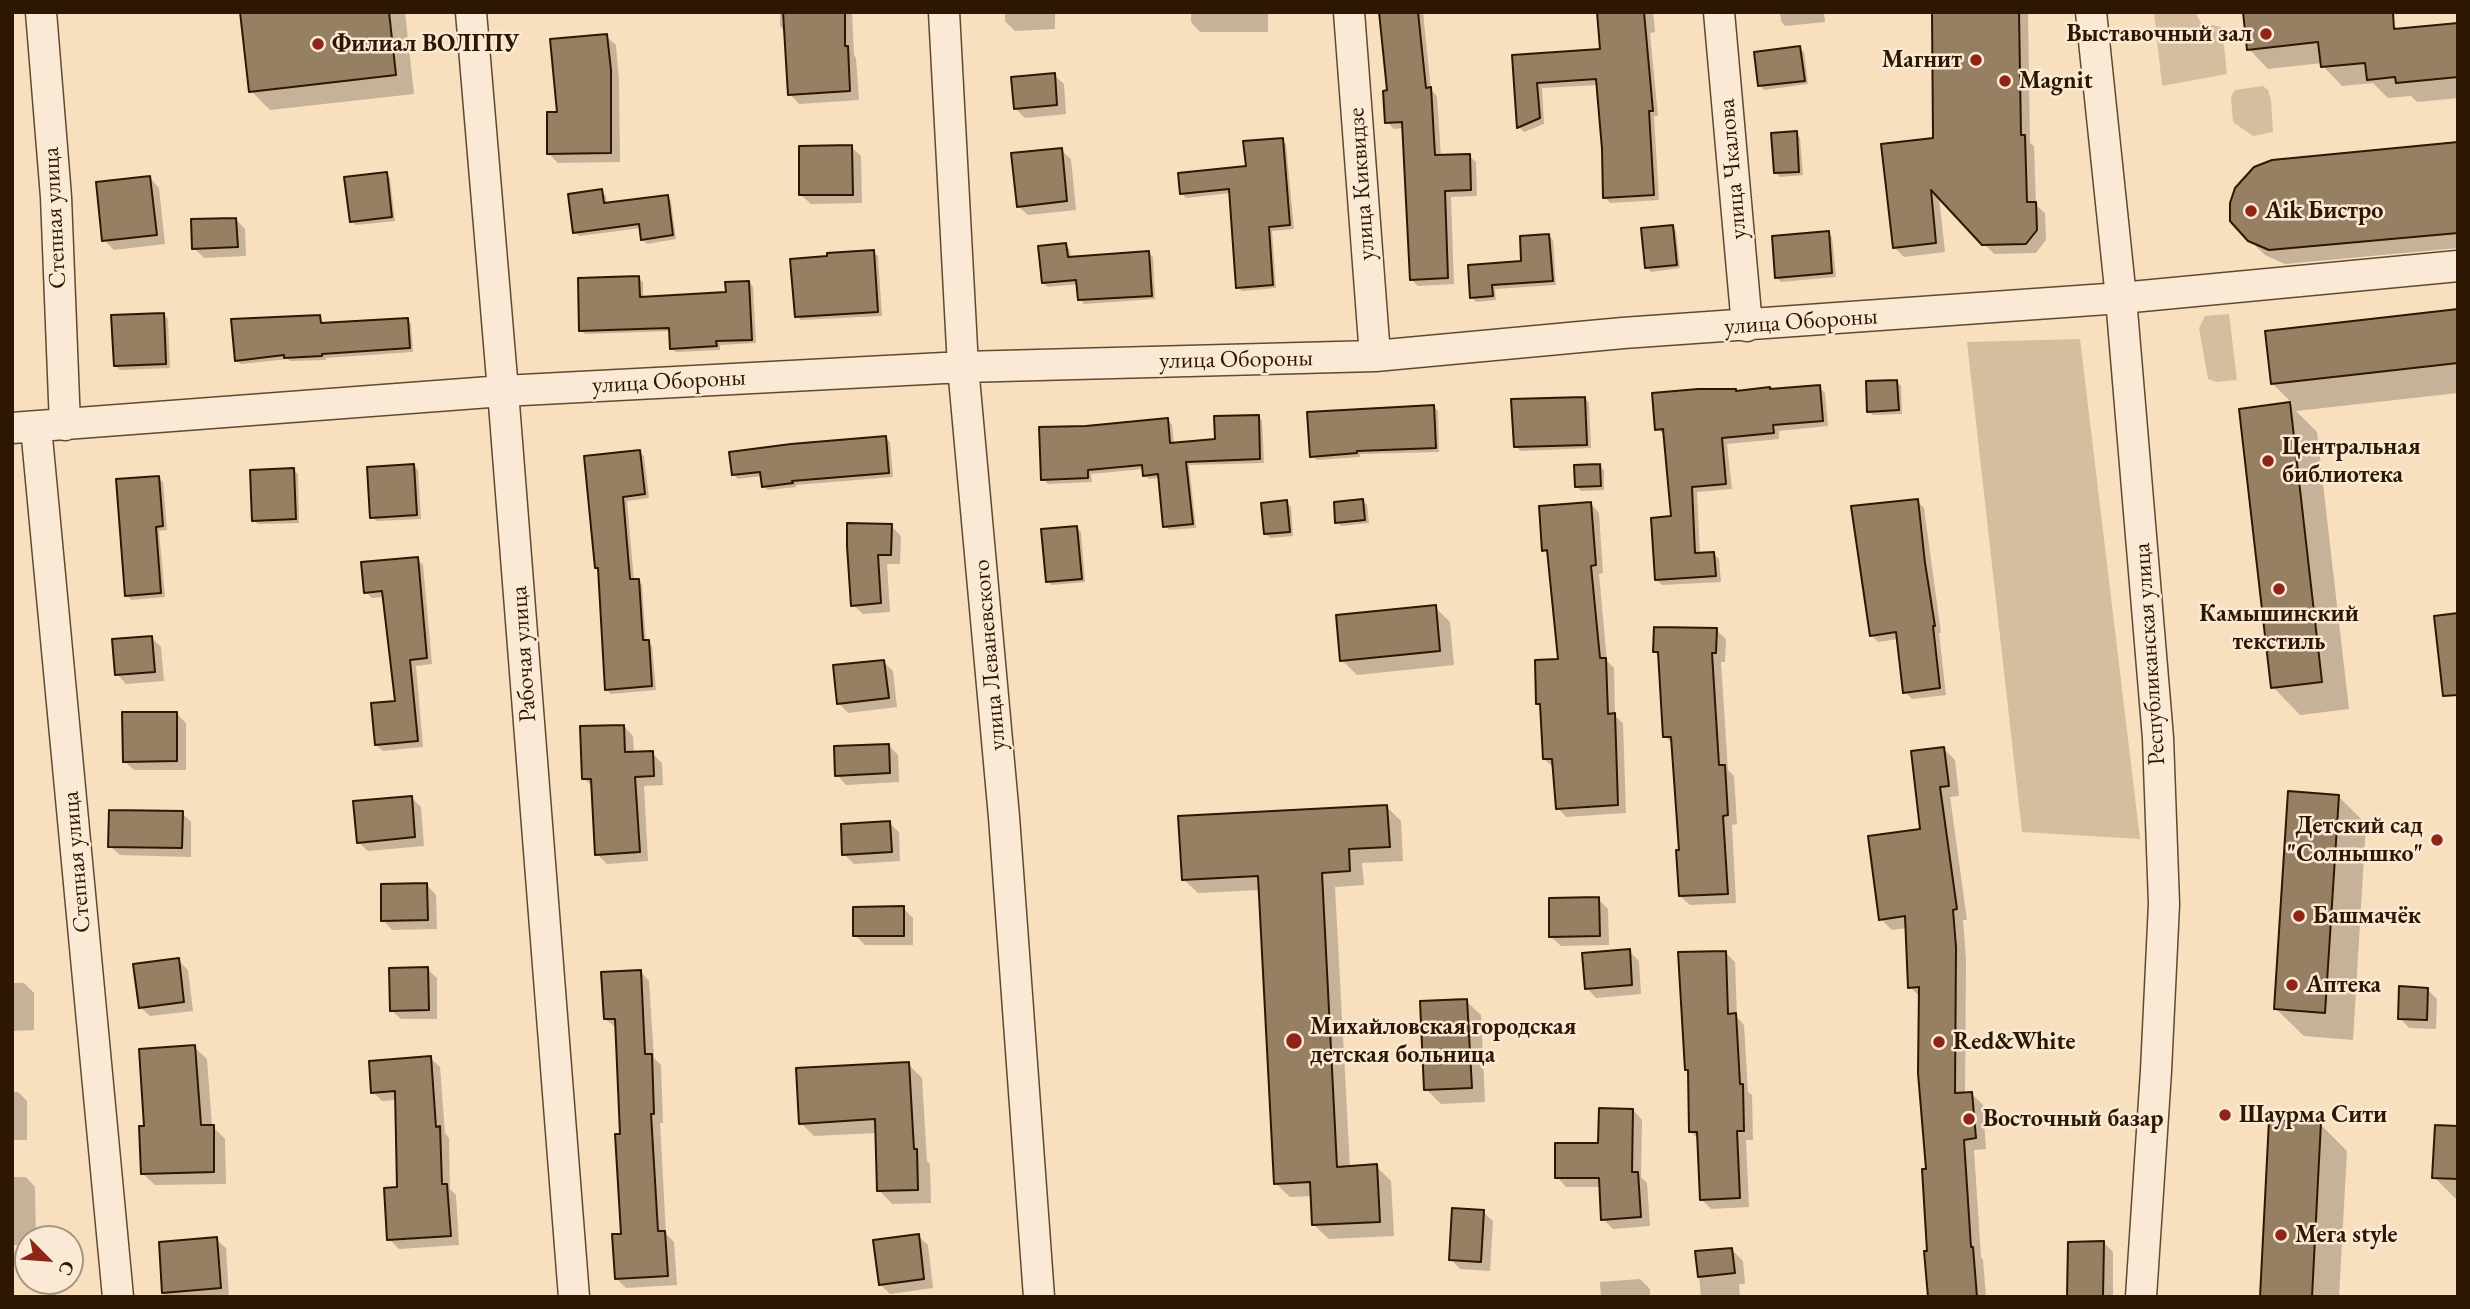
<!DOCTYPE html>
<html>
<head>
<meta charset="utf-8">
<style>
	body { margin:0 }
	#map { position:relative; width:2470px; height:1309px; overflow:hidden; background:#f8dfbe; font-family:"EB Garamond",serif }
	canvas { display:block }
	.frame { position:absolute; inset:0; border:14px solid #2e1702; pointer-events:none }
	.north { position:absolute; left:14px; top:1225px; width:70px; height:70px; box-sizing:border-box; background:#faead5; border:2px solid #a89681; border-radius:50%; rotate:115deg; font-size:19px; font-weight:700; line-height:28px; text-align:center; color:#2e1702 }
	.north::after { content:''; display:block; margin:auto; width:24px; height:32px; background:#8f2418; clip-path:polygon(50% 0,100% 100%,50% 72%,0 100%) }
</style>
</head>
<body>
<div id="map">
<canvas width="2470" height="1309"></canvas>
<div class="frame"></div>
<div class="north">С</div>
</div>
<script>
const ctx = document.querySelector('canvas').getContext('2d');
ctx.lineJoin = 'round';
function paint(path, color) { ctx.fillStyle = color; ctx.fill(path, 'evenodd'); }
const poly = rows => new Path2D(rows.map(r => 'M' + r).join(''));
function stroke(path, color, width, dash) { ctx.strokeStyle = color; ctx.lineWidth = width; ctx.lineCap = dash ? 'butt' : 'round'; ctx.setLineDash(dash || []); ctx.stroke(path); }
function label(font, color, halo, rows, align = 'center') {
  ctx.font = font + ' "EB Garamond",serif'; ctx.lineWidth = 5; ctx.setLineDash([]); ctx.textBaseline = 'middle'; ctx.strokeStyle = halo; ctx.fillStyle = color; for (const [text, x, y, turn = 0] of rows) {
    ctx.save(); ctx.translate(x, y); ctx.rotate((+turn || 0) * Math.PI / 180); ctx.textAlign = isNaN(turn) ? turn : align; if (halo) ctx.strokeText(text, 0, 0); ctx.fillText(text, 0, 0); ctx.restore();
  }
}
paint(poly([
	[2154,12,2195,12,2201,23,2222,27,2227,74,2162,86],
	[2263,86,2268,90,2271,100,2273,132,2253,136,2233,122,2231,97,2235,90],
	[2229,314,2237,380,2216,382,2208,379,2199,328,2205,316],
	[2080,339,2140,839,2022,832,1967,342]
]), '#d6bd9e');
paint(poly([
	[242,12,405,12,414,94,270,110,251,91],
	[780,12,852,12,854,55,856,58,859,100,799,104,790,94,786,32,780,26],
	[1005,12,1055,12,1055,29,1015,31,1005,21],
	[1191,12,1268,12,1268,32,1200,32,1191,22],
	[1381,12,1423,12,1431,90,1437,96,1441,157,1469,156,1476,162,1477,196,1451,197,1454,284,1418,286,1411,279,1404,128,1394,129,1387,122,1389,92],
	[1598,12,1653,12,1655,32,1650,33,1658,116,1654,116,1659,200,1610,203,1605,197,1598,85,1542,88,1544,124,1524,132,1519,127,1514,57,1602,50],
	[1780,12,1824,12,1825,22,1785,26,1781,21],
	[1933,12,2028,13,2030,143,2034,146,2036,205,2045,213,2046,240,2036,253,1994,254,1939,197,1945,252,1904,257,1894,247,1935,140],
	[2390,22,2399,30,2458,25,2458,98,2417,102,2411,96,2388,98,2373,83,2342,86,2323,66,2322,63,2268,69,2249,49],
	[606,36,616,45,619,81,620,162,558,163,549,154],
	[1799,48,1804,52,1808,84,1764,90,1760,85],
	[1054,75,1064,84,1066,114,1025,118,1015,108],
	[1796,133,1800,138,1803,175,1780,177,1775,172],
	[1282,140,1286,144,1294,229,1272,231,1276,288,1242,291,1238,287,1231,193,1186,198,1182,193,1248,167],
	[2458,144,2458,248,2285,264,2265,255,2249,240],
	[851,147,861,156,862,203,811,204,801,195],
	[1061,150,1071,159,1076,210,1028,215,1018,206],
	[386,174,390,178,395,221,356,225,351,221],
	[150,178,159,188,165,244,114,250,104,240],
	[601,191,606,196,607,205,667,196,671,201,676,239,647,244,642,239,641,228,579,236,575,232],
	[236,219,245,229,246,256,204,258,194,248],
	[1672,227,1676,231,1680,268,1651,272,1647,267],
	[1828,233,1832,237,1836,277,1781,282,1776,277],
	[1549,236,1553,240,1556,285,1495,289,1496,300,1476,302,1472,297,1523,263],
	[1066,245,1070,250,1071,258,1148,253,1153,257,1155,299,1084,304,1080,299,1079,284,1048,287,1043,283],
	[873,252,878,256,882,316,801,320,797,316,829,257],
	[638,278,643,282,643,298,728,294,749,282,753,287,756,343,720,345,720,350,676,352,671,348,671,331,585,334,581,330],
	[2458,311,2458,393,2296,411,2317,432,2349,709,2300,715,2273,687,2241,410,2293,404,2272,383],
	[163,314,168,319,170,368,120,370,115,366],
	[320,317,324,325,407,320,411,324,413,352,326,358,326,360,290,361,288,359,241,364,237,360],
	[1896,381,1901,386,1902,414,1873,415,1869,411],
	[1819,387,1825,393,1828,426,1779,431,1779,439,1727,444,1732,489,1697,492,1700,554,1713,553,1719,559,1721,582,1662,585,1656,579,1673,518,1665,435,1657,429,1737,392],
	[1585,398,1589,403,1591,448,1520,451,1516,446],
	[1434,407,1438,411,1439,452,1360,454,1360,457,1317,460,1312,456],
	[1258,416,1262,421,1264,463,1189,465,1196,528,1169,530,1165,526,1160,478,1149,479,1145,475,1144,469,1091,474,1092,482,1048,484,1043,479,1107,426,1167,420,1172,425,1174,445,1217,440],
	[886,438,890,442,893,477,796,485,796,487,768,490,763,486,762,476,738,479,734,475],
	[639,452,644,456,649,498,627,501,634,581,638,581,642,585,646,642,652,646,656,690,611,694,607,690,600,571,597,568],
	[414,466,418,470,421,519,377,521,372,517],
	[1599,466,1604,470,1604,490,1581,491,1577,487],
	[293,470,298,474,299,523,258,524,253,520],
	[159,478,163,482,167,530,159,531,165,597,131,600,127,595],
	[1363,501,1367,505,1369,523,1341,526,1337,522],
	[1917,501,1924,508,1941,633,1939,633,1946,695,1912,699,1905,692,1898,639,1878,642,1871,635],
	[1286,502,1291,507,1293,536,1270,538,1266,534],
	[1591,504,1599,513,1603,573,1599,574,1607,661,1614,668,1615,716,1623,723,1626,813,1566,817,1558,808,1553,767,1544,759,1542,708,1537,703,1560,661,1549,555,1544,550],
	[891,526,901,536,900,564,887,564,890,612,863,614,853,605],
	[1077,528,1081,532,1085,582,1052,585,1047,581],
	[417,559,423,565,432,664,416,666,423,747,383,751,376,745,397,703,384,597,372,598,366,592],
	[1435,607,1450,622,1454,665,1357,675,1342,660],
	[1716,630,1726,639,1725,662,1721,662,1728,770,1734,776,1737,824,1732,825,1736,903,1690,905,1680,896,1680,851,1673,745,1665,736,1660,657,1655,652],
	[151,637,161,647,164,681,126,684,117,674],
	[884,662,893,671,897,707,848,713,839,703],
	[176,713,186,723,186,770,134,770,124,761],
	[624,726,633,736,634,754,652,753,662,763,663,785,644,786,648,861,607,864,597,854,593,788,584,778],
	[888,745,898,755,899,782,846,785,837,775],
	[1944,749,1955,760,1959,796,1950,797,1967,920,1963,920,1966,959,1965,1094,1972,1094,1983,1105,1986,1149,1974,1150,1981,1257,1983,1260,1986,1297,1930,1297,1928,1170,1921,998,1910,987,1907,928,1892,930,1881,919,1922,831],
	[2338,796,2366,824,2353,1040,2304,1036,2276,1009],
	[411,797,421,807,424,846,368,851,358,842],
	[1387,807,1401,821,1403,861,1362,863,1364,885,1335,887,1350,1168,1376,1166,1391,1181,1394,1236,1329,1239,1314,1225,1312,1196,1290,1197,1275,1183,1260,890,1198,893,1183,879],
	[182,813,191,822,191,857,120,855,110,846],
	[889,823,899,832,900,861,854,864,844,854],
	[427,885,436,895,437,929,392,930,383,920],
	[1598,899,1608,909,1609,945,1561,946,1551,937],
	[903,908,913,918,913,945,865,945,855,935],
	[1629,951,1639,961,1641,994,1596,998,1587,988],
	[1726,953,1735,962,1737,1017,1744,1025,1748,1092,1752,1095,1753,1140,1746,1140,1749,1207,1711,1209,1701,1199,1699,1140,1691,1132,1690,1073,1686,1070],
	[178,960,188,970,193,1011,150,1016,140,1007],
	[427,969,437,978,437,1019,401,1019,391,1010],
	[640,971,649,981,654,1058,661,1065,663,1123,660,1123,666,1234,674,1242,677,1285,626,1288,616,1278,622,1235,617,1028,605,1019],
	[12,983,24,983,34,993,34,1030,12,1031],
	[2427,989,2437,999,2436,1029,2409,1028,2400,1018],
	[1466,1001,1481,1015,1485,1102,1441,1104,1426,1089],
	[194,1047,207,1059,212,1126,225,1139,226,1184,155,1185,142,1173,146,1128],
	[430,1058,440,1067,445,1133,449,1138,450,1189,456,1195,459,1245,399,1249,389,1239,399,1189,397,1100,382,1101,373,1092],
	[908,1064,922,1078,927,1161,930,1164,931,1203,892,1204,879,1190,877,1133,814,1136,801,1123],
	[12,1092,18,1092,27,1101,27,1140,12,1140],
	[1633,1110,1642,1120,1641,1177,1647,1183,1650,1226,1613,1229,1603,1219,1601,1187,1566,1187,1557,1177,1600,1145],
	[2320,1124,2347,1151,2339,1297,2261,1297],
	[2458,1127,2458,1201,2434,1177],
	[12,1177,26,1177,35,1187,36,1239,28,1239,28,1245,12,1245],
	[1483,1212,1493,1221,1490,1271,1460,1269,1451,1259],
	[918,1236,928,1245,933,1288,890,1294,881,1285],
	[216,1239,226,1248,229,1297,164,1297,160,1243],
	[2104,1243,2113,1252,2113,1297,2069,1297],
	[1732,1250,1743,1261,1745,1284,1739,1284,1740,1297,1701,1297,1697,1253],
	[1640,1279,1650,1289,1650,1297,1601,1297,1600,1282]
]), '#0003');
const building = poly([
	[240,12,389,12,396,75,249,92,240,12],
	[783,12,845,12,845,46,848,46,850,91,788,95,783,12],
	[1379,12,1418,12,1426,88,1431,87,1435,155,1470,154,1471,190,1445,191,1448,278,1410,280,1402,122,1385,123,1383,91,1387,90,1379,12],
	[1597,12,1644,12,1653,111,1649,111,1654,195,1603,198,1602,149,1596,79,1537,83,1540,118,1517,128,1512,55,1600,49,1597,12],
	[1932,12,2019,12,2021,135,2025,135,2027,202,2036,202,2037,230,2026,244,1982,245,1931,190,1936,243,1893,248,1881,144,1933,138,1932,12],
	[2243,12,2393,12,2394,29,2458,23,2458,77,2396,83,2395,77,2367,80,2365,63,2321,67,2318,42,2247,50,2243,12],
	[607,34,611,70,611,153,547,154,547,112,557,112,550,39,607,34],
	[1800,46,1805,81,1758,86,1754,52,1800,46],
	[1055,73,1057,105,1014,109,1011,77,1055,73],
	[1797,131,1799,172,1774,173,1771,133,1797,131],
	[1283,138,1290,225,1269,227,1273,285,1236,288,1229,189,1180,194,1178,173,1246,166,1243,141,1283,138],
	[2458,142,2458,233,2269,250,2248,241,2230,221,2230,203,2235,188,2254,167,2272,160,2458,142],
	[852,145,853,195,799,195,799,146,852,145],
	[1062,148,1067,201,1017,207,1011,153,1062,148],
	[387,172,392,217,350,222,344,177,387,172],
	[150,176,157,235,102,241,96,182,150,176],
	[602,189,604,203,668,195,673,235,641,240,639,224,573,233,568,194,602,189],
	[236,218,238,247,192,249,191,219,236,218],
	[1673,225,1677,265,1645,268,1641,228,1673,225],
	[1829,231,1832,273,1775,278,1772,236,1829,231],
	[1549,234,1553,281,1492,285,1493,296,1470,298,1468,265,1521,261,1520,236,1549,234],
	[1066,243,1068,257,1149,251,1152,296,1078,300,1076,280,1042,283,1038,246,1066,243],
	[874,250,878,312,795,317,790,259,827,256,827,253,874,250],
	[639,276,640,297,726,292,725,282,749,281,752,340,716,341,717,346,670,349,669,328,579,331,578,278,639,276],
	[2458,309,2458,363,2271,384,2265,331,2458,309],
	[164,313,166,364,114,366,111,315,164,313],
	[320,315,321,323,408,318,410,348,322,354,322,356,284,358,284,355,235,361,231,319,320,315],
	[1897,380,1899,410,1867,412,1866,381,1897,380],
	[1820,385,1823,421,1773,425,1774,433,1722,438,1726,484,1692,487,1695,553,1714,552,1716,576,1655,580,1651,518,1671,516,1663,429,1655,430,1652,393,1698,389,1736,389,1736,391,1770,387,1770,389,1820,385],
	[1585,397,1587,445,1514,447,1511,399,1585,397],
	[2290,402,2322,682,2271,688,2239,409,2290,402],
	[1434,405,1436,448,1357,451,1357,453,1310,457,1307,412,1434,405],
	[1259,415,1260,459,1186,462,1193,524,1163,527,1158,474,1143,476,1142,465,1088,470,1088,478,1041,480,1039,427,1086,426,1168,418,1170,443,1215,439,1214,416,1259,415],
	[886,436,889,473,792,481,793,483,762,487,760,472,732,475,729,452,791,444,886,436],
	[640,450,645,494,623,497,630,579,639,579,643,640,649,640,652,686,605,690,598,568,595,568,584,456,640,450],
	[414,464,417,515,370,518,367,467,414,464],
	[1600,464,1601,486,1575,487,1574,465,1600,464],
	[294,468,296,519,252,521,250,470,294,468],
	[159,476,163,526,156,527,161,593,125,596,116,479,159,476],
	[1363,499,1365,520,1335,523,1334,502,1363,499],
	[1918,499,1925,563,1935,626,1933,626,1940,688,1903,693,1896,632,1870,636,1851,506,1918,499],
	[1287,500,1290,532,1264,534,1261,503,1287,500],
	[1591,502,1596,565,1591,566,1600,658,1606,658,1608,714,1615,713,1618,805,1556,809,1552,759,1543,759,1540,704,1536,704,1535,660,1558,659,1547,550,1542,551,1539,506,1591,502],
	[847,523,892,524,891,555,878,555,881,603,851,606,847,546,847,523],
	[1077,526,1082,579,1046,582,1041,529,1077,526],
	[418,557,427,658,410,660,418,741,375,745,371,703,395,701,382,591,364,593,361,562,418,557],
	[1436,605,1440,651,1340,661,1336,615,1436,605],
	[2458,613,2458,695,2443,696,2434,616,2458,613],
	[1654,627,1717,628,1716,653,1712,653,1719,765,1725,765,1728,815,1723,816,1728,894,1679,896,1676,850,1679,850,1671,737,1663,737,1658,652,1653,652,1654,627],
	[152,636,155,672,115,675,112,639,152,636],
	[884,660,889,698,837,704,833,665,884,660],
	[122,712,177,712,177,761,123,762,122,712],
	[624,725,625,752,653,751,654,776,635,777,640,852,595,855,591,779,582,779,580,726,624,725],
	[889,744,890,773,835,776,834,746,889,744],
	[1944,747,1949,786,1940,787,1957,909,1953,910,1956,947,1955,1093,1972,1092,1976,1138,1964,1140,1971,1247,1973,1247,1977,1297,1928,1297,1924,1251,1927,1251,1922,1169,1926,1169,1918,1073,1919,987,1908,988,1905,916,1879,920,1868,836,1920,829,1911,751,1944,747],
	[2288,791,2339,795,2325,1013,2274,1009,2288,791],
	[412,796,415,837,357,843,353,801,412,796],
	[1387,805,1390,847,1349,849,1350,871,1322,873,1337,1167,1377,1164,1380,1222,1312,1225,1310,1182,1274,1184,1258,876,1182,880,1178,816,1387,805],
	[109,810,183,811,182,848,108,847,109,810],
	[890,821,892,852,842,855,841,824,890,821],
	[427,883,428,920,381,921,381,884,427,883],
	[1599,897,1600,936,1549,937,1549,898,1599,897],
	[904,906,904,936,853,936,853,907,904,906],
	[1630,949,1632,985,1585,989,1582,953,1630,949],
	[1726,951,1728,1014,1736,1013,1740,1084,1743,1084,1744,1131,1737,1131,1740,1198,1700,1200,1697,1132,1689,1132,1688,1070,1685,1070,1678,952,1726,951],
	[179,958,184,1002,139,1008,133,964,179,958],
	[428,967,429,1010,390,1011,389,968,428,967],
	[641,970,645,1054,652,1054,654,1114,651,1114,658,1231,665,1231,668,1276,615,1279,612,1234,621,1234,615,1134,620,1134,615,1019,604,1019,601,972,641,970],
	[2399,986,2428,988,2427,1020,2398,1019,2399,986],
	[1467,999,1472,1088,1424,1090,1420,1001,1467,999],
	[195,1045,201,1125,214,1125,214,1172,141,1174,139,1126,144,1126,139,1049,195,1045],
	[431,1056,436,1127,440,1126,442,1184,447,1184,451,1236,387,1240,384,1188,397,1187,395,1091,371,1093,369,1061,431,1056],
	[909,1062,914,1149,917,1149,918,1190,877,1191,875,1119,799,1124,796,1068,909,1062],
	[1599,1108,1633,1109,1632,1172,1638,1172,1641,1217,1601,1220,1599,1178,1555,1178,1555,1143,1598,1143,1599,1108],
	[2269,1120,2321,1122,2312,1297,2260,1297,2269,1120],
	[2435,1125,2458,1126,2458,1179,2432,1178,2435,1125],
	[1452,1208,1484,1210,1481,1262,1449,1260,1452,1208],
	[919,1234,924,1279,879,1285,873,1240,919,1234],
	[217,1237,221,1288,162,1293,159,1242,217,1237],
	[2104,1241,2103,1297,2067,1297,2068,1242,2104,1241],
	[1732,1248,1735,1273,1698,1277,1695,1251,1732,1248]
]);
paint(building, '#977f64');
stroke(building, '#2e1702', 2);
const minor = poly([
	[41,12,56,197,65,425],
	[471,12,503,391,574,1297],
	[944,12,963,367,1004,817,1039,1297],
	[1349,12,1375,356],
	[1719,12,1747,326],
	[2091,12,2121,298,2158,738,2164,904,2156,1071,2141,1297],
	[36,427,118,1297],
	[12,428,503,391,963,367,1375,356,1623,333,2121,298,2458,266]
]);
stroke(minor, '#604931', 33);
stroke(minor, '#faead5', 30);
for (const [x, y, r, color] of [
	[2266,34,7,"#8f2418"],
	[318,44,7,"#8f2418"],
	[1976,60,7,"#8f2418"],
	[2005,81,7,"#8f2418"],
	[2251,211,7,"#8f2418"],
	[2268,461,7,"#8f2418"],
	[2279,589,7,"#8f2418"],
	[2437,840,7,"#8f2418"],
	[2299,916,7,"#8f2418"],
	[2292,985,7,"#8f2418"],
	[1294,1041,9,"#8f2418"],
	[1939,1042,7,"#8f2418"],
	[2225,1115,7,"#8f2418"],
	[1969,1119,7,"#8f2418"],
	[2281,1235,7,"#8f2418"]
]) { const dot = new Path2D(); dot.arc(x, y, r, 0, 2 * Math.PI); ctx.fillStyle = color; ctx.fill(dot); stroke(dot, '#faead5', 2.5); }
label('bold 24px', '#2e1702', '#faead5', [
	["Выставочный зал",2252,34,"right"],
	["Филиал ВОЛГПУ",332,44],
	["Магнит",1962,60,"right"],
	["Magnit",2019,81],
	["Aik Бистро",2265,211],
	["Центральная",2282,447],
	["библиотека",2282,475],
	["Камышинский",2279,614,"center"],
	["текстиль",2279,642,"center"],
	["Детский сад",2423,826,"right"],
	["\"Солнышко\"",2423,854,"right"],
	["Башмачёк",2313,916],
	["Аптека",2306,985],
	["Михайловская городская",1310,1027],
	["детская больница",1310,1055],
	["Red&White",1953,1042],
	["Шаурма Сити",2239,1115],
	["Восточный базар",1983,1119],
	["Мега style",2295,1235]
], 'left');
label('24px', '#2e1702', '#faead5', [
	["улица Чкалова",1733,169,-95],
	["улица Киквидзе",1362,184,-94],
	["Степная улица",55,218,-93],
	["улица Обороны",1801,322,-4],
	["улица Обороны",1236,360,-1],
	["улица Обороны",669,382,-3],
	["Рабочая улица",524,654,-94],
	["Республиканская улица",2150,654,-94],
	["улица Леваневского",990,655,-95],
	["Степная улица",77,862,-95]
]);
</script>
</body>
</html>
